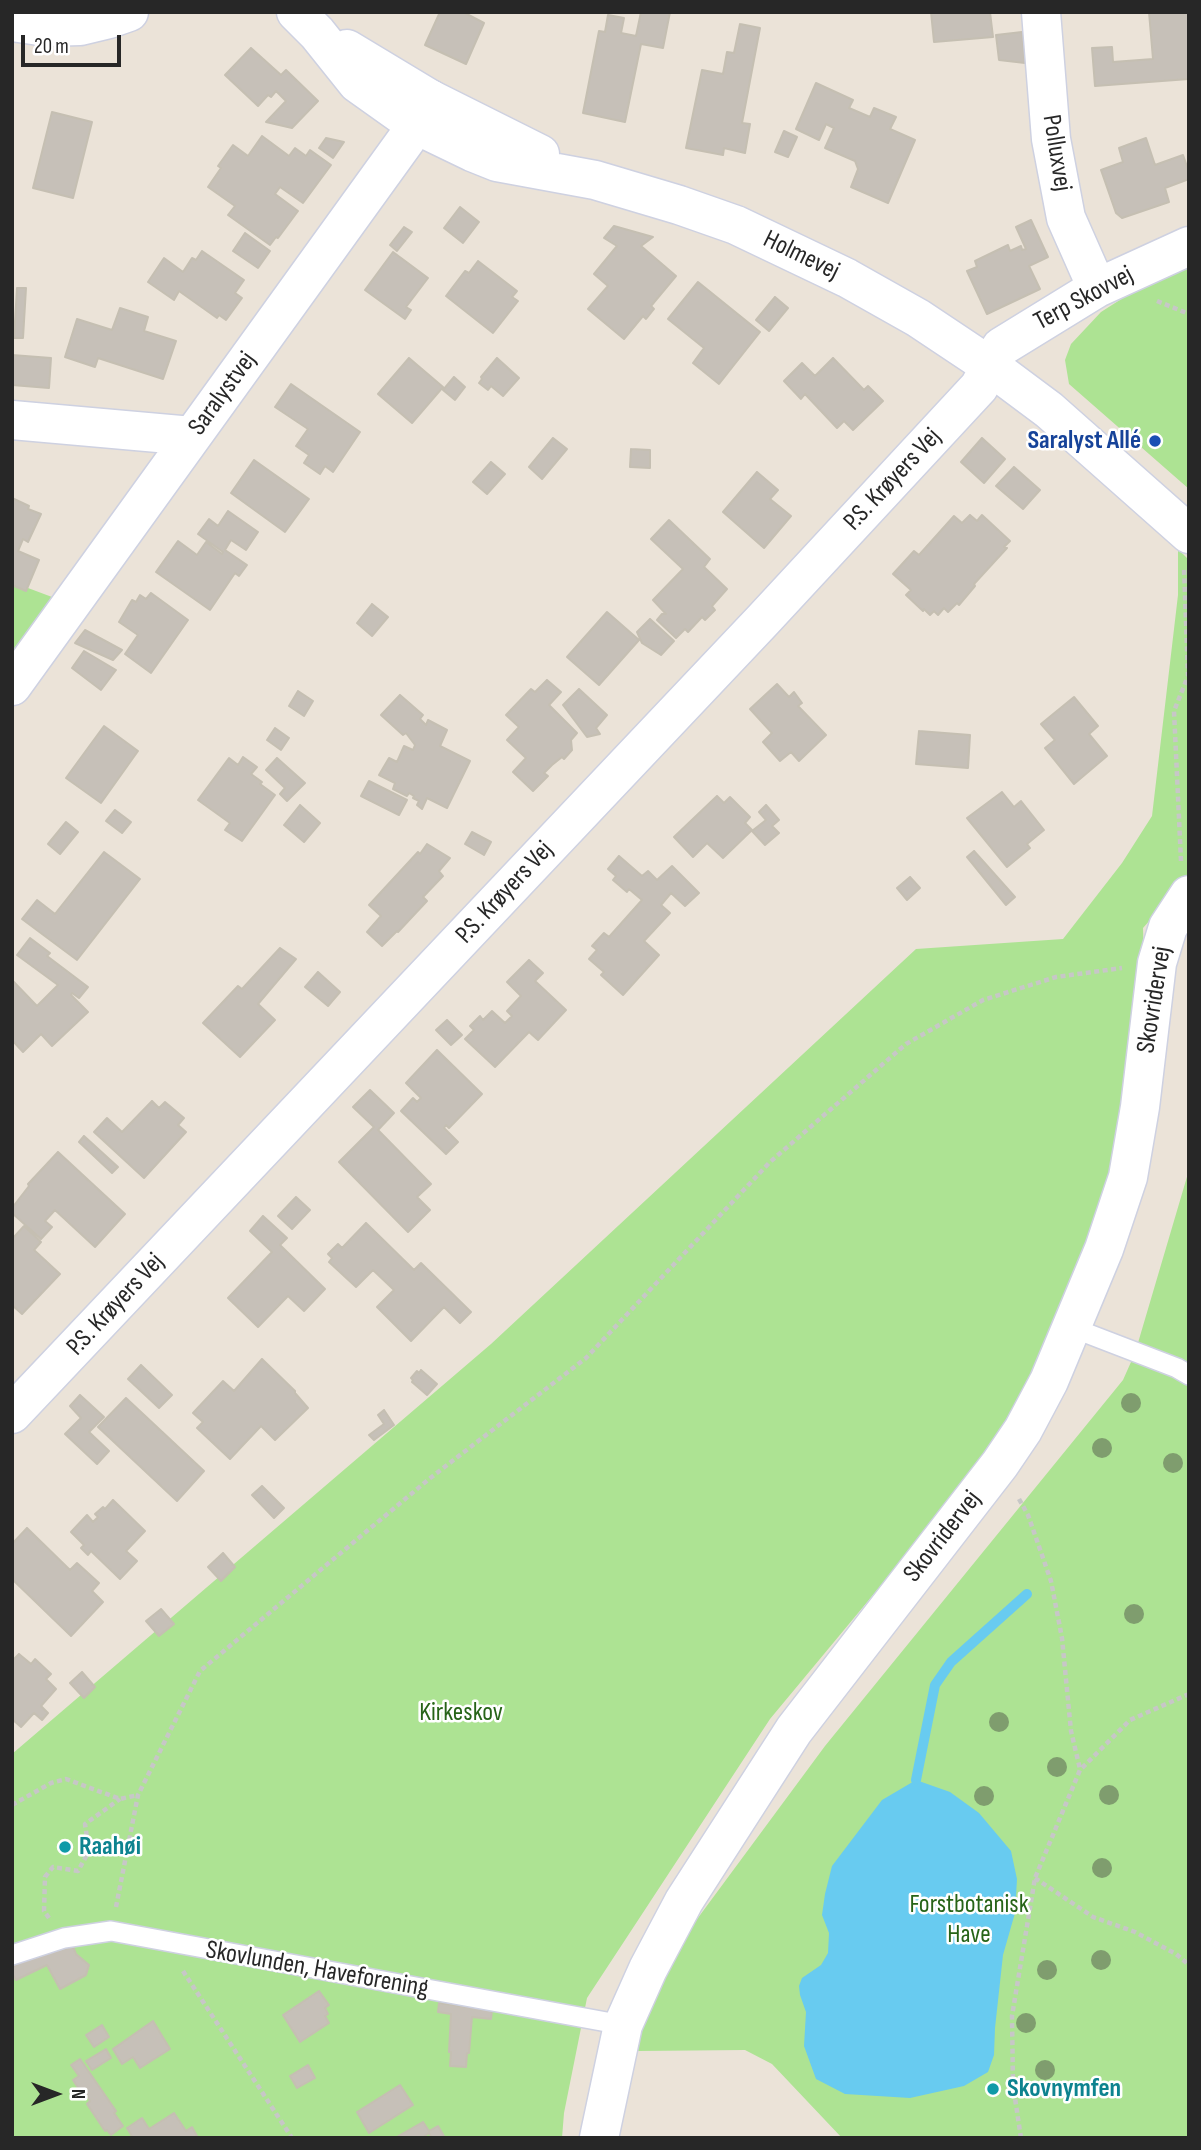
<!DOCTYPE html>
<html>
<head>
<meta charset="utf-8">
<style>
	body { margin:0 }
	#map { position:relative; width:1201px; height:2150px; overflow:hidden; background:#ebe3d8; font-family:"Sofia Sans Condensed",sans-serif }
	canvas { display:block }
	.frame { position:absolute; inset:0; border:14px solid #272727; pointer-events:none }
	.north { position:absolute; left:21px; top:2059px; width:70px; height:70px; -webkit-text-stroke:5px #fff; paint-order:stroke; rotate:90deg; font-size:19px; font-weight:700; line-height:28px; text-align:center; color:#272727 }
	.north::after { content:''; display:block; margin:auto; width:24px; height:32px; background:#272727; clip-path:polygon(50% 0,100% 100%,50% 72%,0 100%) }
	.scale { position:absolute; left:21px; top:35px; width:100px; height:32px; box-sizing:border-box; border:4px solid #272727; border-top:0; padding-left:9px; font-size:21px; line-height:24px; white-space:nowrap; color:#272727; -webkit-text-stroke:5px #fff; paint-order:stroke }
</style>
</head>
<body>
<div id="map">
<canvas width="1201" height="2150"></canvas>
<div class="frame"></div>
<div class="north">N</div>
<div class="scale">20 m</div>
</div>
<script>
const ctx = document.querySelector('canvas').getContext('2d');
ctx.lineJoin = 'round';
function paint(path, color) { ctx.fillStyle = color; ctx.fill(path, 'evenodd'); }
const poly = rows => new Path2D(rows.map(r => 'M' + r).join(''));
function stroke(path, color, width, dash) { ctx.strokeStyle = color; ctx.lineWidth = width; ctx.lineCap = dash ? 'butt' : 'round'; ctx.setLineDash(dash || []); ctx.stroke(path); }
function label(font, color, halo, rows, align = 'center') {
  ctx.font = font + ' "Sofia Sans Condensed",sans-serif'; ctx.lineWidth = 5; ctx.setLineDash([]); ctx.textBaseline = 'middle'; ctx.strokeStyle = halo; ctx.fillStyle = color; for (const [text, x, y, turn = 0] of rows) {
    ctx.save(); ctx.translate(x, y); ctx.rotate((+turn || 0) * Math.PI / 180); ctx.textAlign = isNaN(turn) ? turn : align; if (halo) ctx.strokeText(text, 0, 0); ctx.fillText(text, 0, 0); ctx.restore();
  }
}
paint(poly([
	[1189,264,1189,489,1069,384,1065,360,1071,344,1101,312,1159,275],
	[1178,549,1189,560,1189,876,1143,928,1144,960,1125,1118,1092,1244,1001,1441,770,1719,587,1998,564,2113,562,2138,12,2138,12,1754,491,1344,916,949,1063,939,1122,863,1152,816,1178,595],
	[12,582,60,600,12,665],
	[1189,1170,1189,2138,842,2138,772,2064,745,2050,638,2051,642,2020,672,1953,825,1746,1123,1380,1135,1353]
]), '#ade393');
paint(poly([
	[916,1780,950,1792,979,1813,1011,1851,1017,1879,1015,1913,1003,1955,995,2028,994,2055,988,2072,964,2086,910,2098,845,2094,816,2079,804,2046,806,2012,800,1995,799,1986,802,1978,821,1965,828,1953,829,1933,822,1915,825,1894,832,1866,882,1800]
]), '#68cbf0');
stroke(poly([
	[916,1780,935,1685,951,1662,1027,1594]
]), '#68cbf0', 10);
const building = poly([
	[440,12,463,12,484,23,466,64,425,45,440,12],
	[641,12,670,12,663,48,641,44,625,122,583,113,599,31,605,32,608,15,624,18,621,33,636,36,641,12],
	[931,12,990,12,993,37,934,42,931,12],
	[1149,12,1189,12,1189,79,1095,86,1092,48,1112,47,1113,62,1153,59,1149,12],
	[740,24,760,28,742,123,750,124,745,153,724,148,723,155,686,148,702,70,723,74,727,52,734,53,740,24],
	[1022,32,1025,63,999,60,996,35,1022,32],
	[251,48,281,75,286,70,318,101,292,128,266,122,286,101,276,91,271,97,268,95,258,106,225,75,251,48],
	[816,83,853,100,849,108,870,117,874,108,896,117,890,129,915,140,888,203,851,187,858,169,855,161,825,148,834,128,826,124,819,140,796,129,816,83],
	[52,112,92,122,73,198,33,188,52,112],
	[784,131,797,137,788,157,775,152,784,131],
	[262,136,289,156,295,148,306,156,310,150,331,165,303,203,280,187,275,194,298,211,278,238,276,237,270,245,228,215,235,206,208,187,221,168,218,166,233,145,248,156,262,136],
	[326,138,344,142,333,158,319,148,326,138],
	[1146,138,1155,165,1183,155,1189,172,1189,179,1165,188,1169,202,1122,218,1116,213,1101,170,1123,162,1119,148,1146,138],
	[460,207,479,222,463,243,444,228,460,207],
	[1031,220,1048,257,1029,266,1040,289,987,314,967,271,977,267,975,261,1008,245,1010,251,1021,246,1022,250,1026,249,1016,227,1031,220],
	[614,226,653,237,641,246,676,276,651,306,654,309,646,319,643,316,624,339,588,309,608,286,594,274,617,246,604,238,614,226],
	[404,227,412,232,397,251,390,245,404,227],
	[245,233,270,251,258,268,233,251,245,233],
	[202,251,244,280,235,293,242,298,226,320,219,315,217,318,179,291,174,300,148,282,164,258,183,272,192,258,196,260,202,251],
	[393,252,428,278,406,307,411,310,405,319,365,290,393,252],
	[478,261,517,291,512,297,518,301,493,333,446,296,465,271,469,273,478,261],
	[698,282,760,332,719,384,693,363,704,348,668,319,698,282],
	[17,288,26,288,23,338,14,338,17,288],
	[775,297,788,308,769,331,756,320,775,297],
	[120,308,148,317,144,331,176,341,163,379,98,358,95,367,65,357,77,319,112,330,120,308],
	[12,355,51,358,49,388,12,385,12,355],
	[409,358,443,387,412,423,378,394,409,358],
	[497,358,519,378,503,396,491,386,488,390,479,383,482,379,481,377,497,358],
	[833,358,864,390,868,386,883,401,853,430,844,421,837,428,805,394,801,399,784,381,802,363,815,376,833,358],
	[454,377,465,387,455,400,443,390,454,377],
	[291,384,360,432,333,472,325,466,320,474,304,463,309,455,296,446,308,429,275,407,291,384],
	[553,438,567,449,542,479,529,467,553,438],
	[982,438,1005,459,984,483,961,462,982,438],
	[631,449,650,450,650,468,630,467,631,449],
	[254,460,309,499,285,532,231,493,254,460],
	[491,462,505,474,487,494,473,482,491,462],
	[1014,467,1040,490,1023,509,996,486,1014,467],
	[757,472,778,490,770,499,791,516,764,548,723,512,757,472],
	[12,498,29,506,28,509,41,514,28,542,23,539,18,551,39,560,26,591,12,585,12,498],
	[228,511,258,532,246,550,231,540,225,550,247,565,239,576,235,573,210,610,156,572,178,541,197,555,206,542,222,554,223,552,198,534,209,519,218,526,228,511],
	[970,515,977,521,982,515,1010,541,1004,547,1007,548,974,584,975,586,959,605,957,603,948,612,944,608,938,615,934,611,930,615,924,609,923,611,906,595,911,590,893,574,914,551,919,555,954,516,962,523,970,515],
	[669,520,710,559,704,567,727,589,712,606,715,610,705,620,702,617,688,632,685,629,676,638,657,620,662,614,666,614,653,600,683,569,651,539,669,520],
	[151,593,188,620,151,673,125,654,138,635,119,622,132,600,136,602,140,595,146,599,151,593],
	[372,604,388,617,372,636,357,623,372,604],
	[607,612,639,640,599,685,567,657,607,612],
	[650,619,674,641,661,655,642,643,637,632,650,619],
	[85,630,122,650,113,660,75,643,85,630],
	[84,651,116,670,101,690,72,668,84,651],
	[547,680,561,692,549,705,577,733,571,740,572,750,564,759,562,757,552,765,544,773,548,776,533,791,513,772,526,758,507,740,519,727,506,715,531,689,535,692,547,680],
	[777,684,789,697,794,692,802,703,798,706,826,735,799,761,791,752,780,761,763,742,772,733,750,709,777,684],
	[579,689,607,715,596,728,600,734,587,737,563,705,579,689],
	[298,691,313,701,304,716,289,706,298,691],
	[400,695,423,715,420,719,426,725,428,720,447,730,440,746,470,761,447,808,427,798,422,809,417,805,419,801,413,798,414,796,409,793,407,796,393,789,395,783,379,775,389,758,397,762,404,746,413,750,415,745,406,733,403,735,381,715,400,695],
	[1074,697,1098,726,1089,734,1107,756,1074,784,1045,748,1055,740,1041,724,1074,697],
	[104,726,138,751,101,803,66,778,104,726],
	[275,728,289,738,281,750,267,740,275,728],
	[919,731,970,735,968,768,916,764,919,731],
	[243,757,257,767,251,774,262,782,260,784,275,795,242,841,225,830,230,823,198,800,229,758,238,765,243,757],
	[277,758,305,783,287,801,280,794,285,788,266,770,277,758],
	[369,781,407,800,399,815,361,796,369,781],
	[1002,792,1014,807,1021,801,1044,830,1027,844,1030,848,1007,867,967,818,1002,792],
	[717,796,724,803,730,797,750,817,745,823,752,830,723,858,707,843,693,857,674,837,717,796],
	[300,805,320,823,304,842,284,825,300,805],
	[766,805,779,820,772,826,779,833,765,845,752,831,766,820,759,812,766,805],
	[115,810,131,822,122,833,106,821,115,810],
	[66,822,78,832,60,854,48,844,66,822],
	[472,832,491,842,484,855,465,844,472,832],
	[427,844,450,858,439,871,443,876,423,897,427,901,398,932,397,931,382,946,367,932,381,916,369,905,418,852,420,854,427,844],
	[974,851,1015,897,1006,905,967,857,974,851],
	[104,852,140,879,77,960,22,919,37,900,55,914,104,852],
	[619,856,642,876,648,871,657,880,672,866,699,893,685,906,671,893,661,905,670,913,644,941,659,955,623,995,601,975,604,972,589,959,597,950,592,946,604,933,609,937,642,900,629,889,627,892,613,880,616,876,608,869,619,856],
	[910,877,920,888,907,900,897,888,910,877],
	[30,938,50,953,47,956,88,987,79,998,72,993,71,995,88,1012,52,1046,41,1034,23,1052,12,1040,12,980,37,1006,58,985,17,955,30,938],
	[280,948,296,959,258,1004,275,1020,240,1057,203,1023,238,986,242,989,280,948],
	[529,960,543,973,535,981,566,1010,538,1040,529,1032,495,1067,465,1039,474,1030,470,1026,480,1016,483,1020,492,1011,505,1023,512,1016,507,1011,521,996,507,982,529,960],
	[318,972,340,992,328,1006,305,987,318,972],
	[447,1020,462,1035,451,1045,436,1030,447,1020],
	[437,1050,482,1094,449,1128,446,1125,444,1128,458,1142,446,1154,401,1111,413,1098,417,1102,421,1098,406,1083,437,1050],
	[370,1090,394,1113,378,1130,431,1184,417,1197,430,1210,408,1232,339,1162,374,1127,353,1107,370,1090],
	[152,1101,159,1108,165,1102,184,1118,178,1125,186,1132,144,1178,94,1132,107,1118,122,1132,152,1101],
	[84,1136,118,1167,112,1173,79,1142,84,1136],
	[58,1152,125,1214,95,1247,55,1210,45,1221,52,1227,41,1239,12,1213,12,1208,29,1186,28,1184,58,1152],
	[296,1197,310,1210,292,1229,278,1216,296,1197],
	[263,1216,287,1238,280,1245,325,1289,304,1311,288,1296,258,1327,228,1298,272,1252,250,1231,263,1216],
	[366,1223,414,1270,421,1263,471,1312,460,1323,444,1307,411,1341,377,1307,394,1290,373,1270,356,1287,329,1262,332,1258,328,1254,338,1244,342,1248,366,1223],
	[24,1226,41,1242,34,1250,60,1274,22,1314,12,1305,12,1235,14,1237,24,1226],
	[262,1359,295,1391,295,1393,308,1408,275,1440,261,1426,230,1459,197,1428,203,1422,193,1413,223,1381,234,1391,262,1359],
	[141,1365,172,1395,159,1408,128,1379,141,1365],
	[421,1370,437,1384,427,1395,412,1382,413,1380,411,1378,417,1371,419,1373,421,1370],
	[80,1395,104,1417,89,1432,109,1451,97,1464,65,1434,81,1418,70,1406,80,1395],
	[126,1398,204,1471,177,1501,98,1427,126,1398],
	[384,1410,394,1425,374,1440,369,1435,384,1424,378,1415,384,1410],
	[262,1486,284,1508,274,1518,252,1495,262,1486],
	[113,1500,145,1531,126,1551,137,1561,120,1579,91,1551,88,1555,81,1548,84,1545,71,1532,87,1515,93,1522,98,1517,95,1514,103,1507,105,1509,113,1500],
	[27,1528,70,1570,77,1563,99,1583,92,1591,103,1602,71,1636,12,1579,12,1544,27,1528],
	[223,1553,235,1567,221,1581,208,1567,223,1553],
	[161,1609,174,1624,159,1636,146,1621,161,1609],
	[19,1654,31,1664,35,1659,51,1674,46,1679,56,1689,41,1706,48,1713,42,1720,34,1713,21,1727,12,1719,12,1661,19,1654],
	[82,1672,95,1687,84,1698,70,1683,82,1672],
	[73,1946,76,1954,89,1965,86,1975,60,1989,47,1965,16,1980,12,1973,12,1967,22,1962,73,1946],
	[319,1991,329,2005,325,2008,328,2014,325,2016,329,2023,300,2042,283,2015,319,1991],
	[439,2003,492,2010,491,2019,472,2017,469,2053,467,2053,466,2067,450,2066,451,2052,449,2052,451,2014,438,2012,439,2003],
	[153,2021,170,2049,140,2068,133,2057,122,2064,113,2049,153,2021],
	[102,2025,109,2037,94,2047,86,2035,102,2025],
	[106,2049,111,2058,92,2070,86,2061,106,2049],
	[80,2059,116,2111,114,2113,123,2126,111,2135,107,2130,105,2131,87,2104,90,2101,85,2092,82,2094,73,2080,79,2076,71,2065,80,2059],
	[308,2065,315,2078,297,2088,290,2076,308,2065],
	[400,2085,413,2105,369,2133,357,2112,400,2085],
	[174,2113,186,2131,192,2127,198,2138,133,2138,127,2128,142,2118,149,2129,174,2113],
	[423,2122,429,2131,438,2126,445,2138,432,2138,429,2133,422,2138,395,2138,423,2122]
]);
paint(building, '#c6c0b8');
stroke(building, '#c5bfb2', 2);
const service = poly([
	[1073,1328,1177,1368,1189,1375],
	[12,1955,64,1938,111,1931,623,2025]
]);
const minor = poly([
	[1041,12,1051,139,1066,218,1097,288],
	[12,420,192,436],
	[12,686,406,140,430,99],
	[12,1414,763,620,979,387,1001,347,1097,288,1189,246],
	[599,2138,623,2025,648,1969,684,1901,794,1730,1000,1464,1023,1430,1049,1381,1104,1249,1128,1177,1140,1107,1157,963,1168,927,1189,895]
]);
const tertiary = poly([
	[296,12,317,33,357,83,416,125,472,152,497,162,595,180,679,205,736,225,847,278,918,318,990,366,1049,410,1189,534],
	[12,22,46,27,80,26,109,19,129,12],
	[347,49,430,99,540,154]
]);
stroke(service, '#ced1e1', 22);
stroke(minor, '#ced1e1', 41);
stroke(tertiary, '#ced1e1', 41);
stroke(poly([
	[1157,301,1189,314],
	[1181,861,1174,711,1188,676,1184,568],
	[1019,1499,1028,1515,1051,1581,1062,1638,1071,1731,1080,1769],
	[12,1805,51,1783,66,1779,120,1799,138,1795],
	[1035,1878,1093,1917,1135,1932,1176,1954,1189,1965],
	[116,1907,138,1795,200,1671,429,1479,586,1358,770,1162,906,1044,983,1000,1056,977,1122,968],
	[49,1918,44,1911,45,1877,53,1867,78,1871,89,1851,85,1824,120,1799],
	[183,1971,292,2138],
	[1021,2138,1013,2085,1012,2016,1035,1878,1080,1770,1130,1720,1189,1694]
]), '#c7c7c7', 4.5, [5, 3.5]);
stroke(service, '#fff', 19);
stroke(minor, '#fff', 38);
stroke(tertiary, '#fff', 38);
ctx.fillStyle = '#7f9d6e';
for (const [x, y] of [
	[1131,1403],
	[1102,1448],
	[1173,1463],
	[1134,1614],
	[999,1722],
	[1057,1767],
	[1109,1795],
	[984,1796],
	[1102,1868],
	[1101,1960],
	[1047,1970],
	[1026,2023],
	[1045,2070]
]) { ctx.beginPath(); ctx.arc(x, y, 10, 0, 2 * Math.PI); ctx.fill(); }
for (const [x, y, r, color] of [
	[1155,441,7,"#1a4fb4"],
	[65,1847,7,"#0f9aa8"],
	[993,2089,7,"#0f9aa8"]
]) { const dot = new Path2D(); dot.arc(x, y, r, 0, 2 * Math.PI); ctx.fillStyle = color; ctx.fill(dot); stroke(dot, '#fff', 2.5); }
label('26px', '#272727', '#fff', [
	["Polluxvej",1056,153,81],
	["Holmevej",801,256,26],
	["Terp Skovvej",1084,299,-28],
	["Saralystvej",223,394,-54],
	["P.S. Krøyers Vej",893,480,-47],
	["P.S. Krøyers Vej",505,893,-47],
	["Skovridervej",1155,1000,-81],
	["P.S. Krøyers Vej",116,1305,-47],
	["Skovridervej",943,1537,-52],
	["Skovlunden, Haveforening",317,1970,10]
]);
label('bold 26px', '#164399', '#fff', [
	["Saralyst Allé",1141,441]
], 'right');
label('26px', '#276418', '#fff', [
	["Kirkeskov",461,1713],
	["Forstbotanisk",969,1905],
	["Have",969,1935]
]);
label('bold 26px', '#0d838f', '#fff', [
	["Raahøi",79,1847],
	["Skovnymfen",1007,2089]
], 'left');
</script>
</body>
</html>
